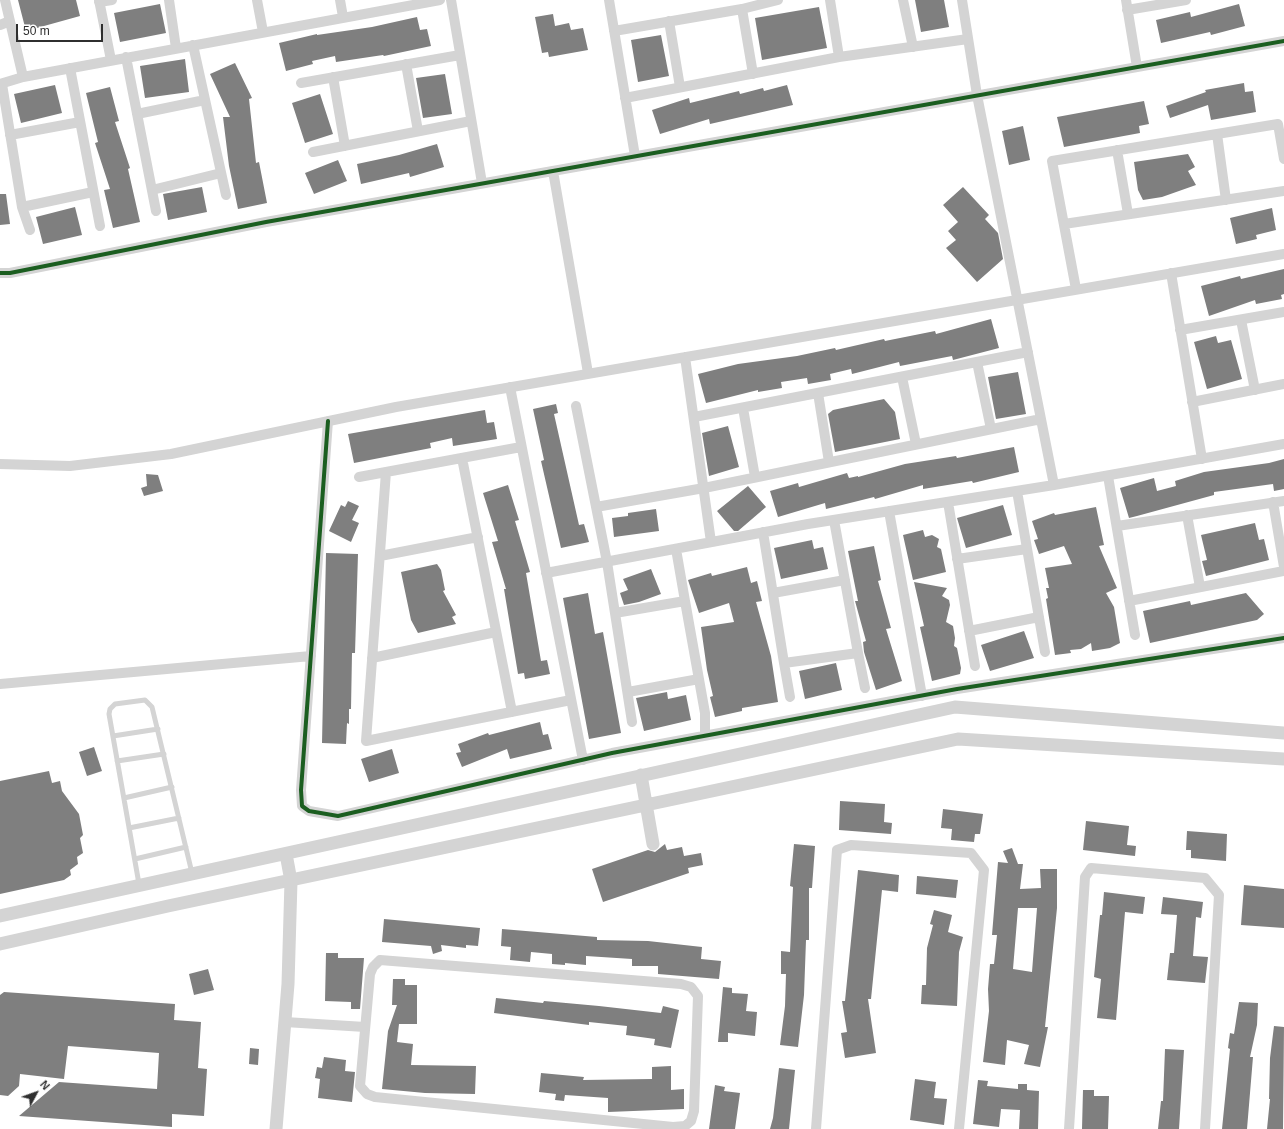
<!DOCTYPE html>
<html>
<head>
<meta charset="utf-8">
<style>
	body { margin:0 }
	#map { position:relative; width:1284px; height:1129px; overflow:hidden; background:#fff; font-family:Arial,sans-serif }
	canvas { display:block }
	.north { position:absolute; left:16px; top:1073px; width:40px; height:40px; -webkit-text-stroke:3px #fff; paint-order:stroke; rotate:49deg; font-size:11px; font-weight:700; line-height:16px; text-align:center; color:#2f2f2f }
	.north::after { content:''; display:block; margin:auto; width:14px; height:18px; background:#2f2f2f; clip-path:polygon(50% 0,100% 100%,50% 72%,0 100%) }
	.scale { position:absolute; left:16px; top:24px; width:87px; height:18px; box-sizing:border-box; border:2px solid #2f2f2f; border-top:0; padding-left:5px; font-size:12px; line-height:14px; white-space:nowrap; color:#2f2f2f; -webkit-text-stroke:3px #fff; paint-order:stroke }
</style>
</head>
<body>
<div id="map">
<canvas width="1284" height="1129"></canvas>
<div class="north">N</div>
<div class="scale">50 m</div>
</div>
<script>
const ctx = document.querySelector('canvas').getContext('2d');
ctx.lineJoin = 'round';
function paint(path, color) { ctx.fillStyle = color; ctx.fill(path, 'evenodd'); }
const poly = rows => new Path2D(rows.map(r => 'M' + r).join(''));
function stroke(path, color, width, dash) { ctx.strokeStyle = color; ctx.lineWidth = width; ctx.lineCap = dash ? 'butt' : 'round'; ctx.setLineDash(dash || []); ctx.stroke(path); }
paint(poly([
	[18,0,76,0,80,16,26,31],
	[915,0,944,0,949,27,921,32],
	[160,4,166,33,120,42,114,13],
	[1239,4,1245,26,1211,35,1210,32,1161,43,1156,20,1190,12,1191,17],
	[819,7,827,48,762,60,755,18],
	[553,14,555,26,569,23,571,30,583,28,588,50,549,57,548,52,542,53,535,17],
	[417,17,420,30,427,29,431,46,384,56,383,55,336,62,335,56,312,61,313,64,286,71,279,43,317,34,317,35,372,27],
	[661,35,669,76,638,82,631,40],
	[185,59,189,92,145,98,140,66],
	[235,63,252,98,249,99,256,163,259,162,267,203,238,209,229,166,223,117,230,117,210,74],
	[445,74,452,114,423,118,416,78],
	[1244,83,1245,92,1253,91,1256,112,1211,120,1208,105,1170,118,1166,106,1206,92,1205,90],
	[55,85,62,113,21,123,14,94],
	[787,85,793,105,710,124,709,119,660,134,652,110,689,98,690,103,739,91,740,94,763,88,764,91],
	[110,87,119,121,115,122,130,168,128,169,140,222,113,228,104,190,110,189,95,143,98,142,86,93],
	[320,94,333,134,305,143,292,103],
	[1144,101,1149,124,1139,126,1140,133,1064,147,1057,117],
	[1023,126,1030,160,1009,165,1002,131],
	[437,144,444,167,410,177,409,173,361,184,357,164,399,155],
	[1188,154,1195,167,1188,171,1196,185,1162,197,1143,200,1138,190,1134,162],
	[338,160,347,181,314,194,305,173],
	[202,187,207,212,168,220,163,194],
	[963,187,989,215,985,219,998,233,1003,259,977,282,946,248,956,240,948,231,958,222,943,205],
	[0,194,6,194,10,224,0,225],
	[75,207,82,235,43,244,36,217],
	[1272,208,1276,230,1256,235,1257,239,1236,244,1230,218],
	[1284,269,1284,294,1281,295,1282,299,1256,304,1255,300,1209,316,1201,286,1240,276,1241,279],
	[991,319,999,348,953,360,952,356,900,366,899,362,852,374,851,369,830,374,831,380,808,384,807,378,781,382,782,388,758,392,758,390,706,403,698,374,738,364,797,356,835,348,836,350,884,339,885,341,935,331,936,334],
	[1216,336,1218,343,1231,340,1242,379,1207,389,1194,342],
	[1018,372,1026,414,996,419,988,377],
	[884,399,895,412,900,439,835,452,828,414,833,410],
	[556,404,558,413,554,414,579,525,584,524,589,542,561,548,541,461,544,460,533,409],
	[485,410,487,423,494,422,497,439,453,446,452,438,430,443,431,448,354,463,348,434],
	[728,426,739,467,709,476,702,433],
	[1014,447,1019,472,973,483,972,481,923,489,923,485,875,499,874,497,826,509,825,503,778,517,770,491,798,483,799,487,847,473,849,478,858,476,858,477,905,464,956,456,957,458],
	[1284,459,1284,489,1274,491,1273,484,1214,492,1214,495,1137,516,1129,518,1120,488,1154,478,1157,491,1176,486,1175,481,1204,472,1269,463],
	[146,474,158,475,163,491,144,496,141,488,147,486],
	[508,485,519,520,515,521,530,572,526,573,541,661,547,660,550,674,525,679,524,673,518,674,504,589,506,589,492,542,498,541,483,493],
	[748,486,766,507,738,531,734,531,717,511],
	[348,501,359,506,352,520,359,523,351,542,329,531,341,505,345,507],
	[1003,505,1012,535,966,548,957,518],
	[1096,507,1104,545,1099,546,1117,588,1106,593,1114,607,1120,643,1110,648,1092,651,1091,643,1081,649,1070,650,1071,653,1055,655,1046,599,1048,598,1046,588,1049,588,1045,568,1072,564,1064,546,1039,554,1034,540,1038,539,1032,521,1054,513,1055,515],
	[656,509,659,531,614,537,612,518,628,516,628,513],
	[1255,523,1259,540,1264,539,1269,560,1206,576,1202,561,1207,560,1201,535],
	[923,530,925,537,932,535,939,539,937,547,941,549,946,572,913,580,903,535],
	[812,540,814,549,823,547,828,569,781,579,774,548],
	[874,546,881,580,878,581,891,628,886,629,902,681,876,690,864,652,863,642,866,641,855,601,858,601,848,551],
	[326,553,358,554,355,653,352,653,351,709,349,709,349,724,347,723,346,744,322,743],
	[437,564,441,570,445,590,443,591,456,615,452,617,456,624,418,633,411,620,401,572],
	[747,567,751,583,757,581,762,601,756,602,771,656,778,702,742,708,742,711,715,717,710,697,713,696,707,670,701,627,734,622,729,603,699,613,688,580,711,573,712,576],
	[651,569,661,594,639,602,624,605,620,593,628,590,623,579],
	[914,582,947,588,942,596,949,600,950,605,946,622,953,626,955,638,954,646,957,648,961,668,960,674,932,681,920,627,924,626],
	[588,593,595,634,603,632,621,733,589,739,563,598],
	[1246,593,1264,614,1257,620,1150,643,1143,611,1190,601,1191,605],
	[1024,631,1034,658,990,671,981,645],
	[836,663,842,690,805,699,799,671],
	[667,692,668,699,686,695,691,720,644,731,636,698],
	[540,722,543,735,548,734,552,749,510,759,507,749,462,767,456,753,461,752,458,744,488,733,489,735],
	[94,747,102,771,87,776,79,752],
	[392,749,399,773,369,782,361,759],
	[49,771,52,783,60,781,62,791,79,814,83,835,80,838,83,853,77,857,78,864,70,870,71,875,64,880,0,894,0,781],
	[840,801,885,804,884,822,892,823,891,834,839,830],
	[943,809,983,814,980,834,975,834,974,842,951,840,952,829,941,828],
	[1086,821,1129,826,1127,845,1136,846,1135,856,1083,850],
	[1187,831,1227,834,1226,861,1191,858,1191,850,1186,850],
	[665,844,667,850,682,847,684,856,701,853,703,865,688,868,689,873,603,902,592,869,648,850,655,852],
	[794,844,815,846,812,888,809,888,809,940,806,940,804,995,798,1047,780,1045,785,1006,786,974,781,974,781,951,790,952,793,887,790,886],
	[1012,848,1018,864,1023,864,1020,889,1041,888,1040,869,1057,869,1057,908,1045,1027,1048,1027,1040,1067,1024,1064,1029,1045,1007,1040,1005,1065,983,1062,989,1011,988,989,990,964,994,964,997,935,992,935,998,862,1008,863,1003,851],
	[1018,908,1037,908,1032,972,1013,969],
	[858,870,899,875,898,892,882,890,871,999,868,999,876,1053,845,1058,841,1033,847,1032,842,1001,845,1001],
	[917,876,958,880,956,898,916,894],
	[1244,885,1284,889,1284,928,1241,925],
	[1104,892,1145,897,1143,914,1125,912,1116,1020,1097,1018,1101,979,1094,977,1100,915,1102,915],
	[1163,897,1203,902,1201,918,1196,917,1193,956,1208,957,1205,983,1167,980,1170,953,1174,953,1177,915,1161,914],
	[934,910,952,915,948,932,963,937,959,952,957,1006,921,1004,922,985,926,985,927,948,933,925,930,924],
	[384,919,480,928,478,946,466,945,466,948,441,945,442,951,433,954,431,946,382,942],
	[502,929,597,937,597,940,648,941,702,947,701,959,721,961,719,979,658,974,658,966,632,966,632,959,586,956,586,965,565,963,565,965,552,964,552,954,531,952,530,962,510,960,511,947,501,946],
	[326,953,338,953,338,958,364,958,360,1009,351,1009,351,1002,325,1001],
	[208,969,214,990,194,995,189,974],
	[393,979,405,979,405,985,417,985,417,1024,399,1024,397,1042,413,1044,411,1065,476,1066,475,1094,425,1093,382,1089,388,1031,397,1005,392,1005],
	[723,987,732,988,732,993,748,994,746,1011,757,1012,755,1036,728,1033,728,1042,718,1042],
	[4,992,175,1004,174,1020,201,1022,198,1068,207,1069,204,1116,172,1114,172,1127,19,1116,59,1082,157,1089,159,1053,68,1046,64,1079,20,1074,19,1086,8,1096,0,1095,0,995],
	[496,998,543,1003,544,1001,599,1006,661,1013,663,1006,679,1010,671,1048,654,1045,655,1039,626,1035,627,1026,589,1022,589,1025,494,1013],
	[1239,1002,1258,1003,1257,1025,1250,1057,1253,1057,1247,1129,1222,1129,1230,1049,1228,1048,1230,1033,1234,1034],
	[1274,1026,1284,1027,1283,1129,1267,1129,1270,1099,1269,1099,1270,1058],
	[250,1048,259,1049,258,1065,249,1064],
	[1165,1049,1184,1050,1179,1129,1158,1129,1161,1101,1163,1101],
	[324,1057,346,1060,345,1071,355,1072,352,1102,318,1098,320,1079,315,1078,317,1067,322,1068],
	[671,1066,671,1090,684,1089,684,1109,608,1112,608,1098,565,1095,564,1101,555,1100,556,1094,539,1092,541,1073,584,1077,583,1080,652,1079,652,1067],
	[779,1068,795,1070,789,1129,770,1129,773,1118],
	[915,1079,936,1082,934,1098,947,1099,944,1125,910,1120],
	[978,1080,988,1081,987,1086,1018,1089,1018,1084,1027,1084,1027,1090,1039,1091,1038,1129,1019,1129,1020,1110,1001,1109,999,1127,973,1124],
	[715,1085,725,1087,724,1091,740,1093,735,1129,709,1129],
	[1083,1090,1094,1090,1094,1096,1109,1096,1108,1129,1082,1129]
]), '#7f7f7f');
stroke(poly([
	[113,736,158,729],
	[117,761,164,754],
	[124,798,172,787],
	[129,828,179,818],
	[135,859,186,847],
	[139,884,109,714,110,709,115,704,145,700,152,707,192,873]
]), '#d4d4d4', 5);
stroke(poly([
	[5,0,23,77],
	[99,0,111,60],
	[169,0,176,48],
	[257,0,263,32],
	[340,0,343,17],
	[451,0,482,183],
	[609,0,635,156],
	[830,0,839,57,968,39],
	[903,0,913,47],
	[962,0,977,95,1054,485],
	[1126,0,1137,67],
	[99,2,112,0],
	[742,9,753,74],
	[1127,10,1186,0],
	[669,21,680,87],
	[0,25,10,21],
	[614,31,742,9,778,0],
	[193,45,226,195],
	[126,57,156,211],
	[406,64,418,131],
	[70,68,100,226],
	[333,77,345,146],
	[301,83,460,55],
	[0,84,23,77,440,0],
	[2,84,22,207,30,230],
	[625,98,839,57],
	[137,114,205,100],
	[1217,134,1226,200],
	[10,135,80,122],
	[1117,150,1128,214],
	[313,152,471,121],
	[553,171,588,373],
	[152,190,221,173],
	[22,207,93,192],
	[1064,224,1284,191],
	[0,273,10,273,266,222,1284,41],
	[1171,273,1202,459],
	[1076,289,1052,161,1278,124,1284,159],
	[1241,320,1255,390],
	[1180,330,1284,312],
	[685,357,711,542],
	[977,362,991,429],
	[902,377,916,444],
	[510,387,583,760],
	[818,393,829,462],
	[1192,402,1284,384],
	[576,406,607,562,632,722],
	[743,408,755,477],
	[694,417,1028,352],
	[328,421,301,790,302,806,309,811,338,816,612,753,957,689,1284,638],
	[462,458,512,712],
	[0,464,70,466,171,454,396,407,1284,254],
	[386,472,366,741,571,700],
	[1108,476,1135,635],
	[359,477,521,447],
	[1017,491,1045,652],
	[948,502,975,666],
	[1273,502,1284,567],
	[596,507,704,488,1041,419],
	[889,511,922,696],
	[1187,515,1200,587],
	[1117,526,1284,501],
	[763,532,784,663,858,653,834,520],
	[676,549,685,601],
	[380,556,478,537],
	[957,559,1027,549],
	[546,573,808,524,1054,485,1284,444],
	[773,593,845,580],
	[1129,601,1284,571],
	[615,613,685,601,705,713,705,736],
	[969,631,1039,617],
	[858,653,865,688],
	[372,658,496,632],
	[784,663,790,697],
	[0,684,311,656],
	[628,692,699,679],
	[380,960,681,984,691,987,698,996,694,1111,691,1121,685,1126,673,1127,375,1097,367,1094,360,1086,370,974,373,967,380,960],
	[285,1022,365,1027],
	[816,1129,837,850,851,845,971,853,984,870,959,1129],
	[1069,1129,1085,877,1091,868,1205,878,1219,895,1205,1129]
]), '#d4d4d4', 10);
stroke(poly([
	[641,775,653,844],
	[0,916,955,707,1284,733],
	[0,944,168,906,958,739,1284,759],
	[276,1129,288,984,291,881,286,854]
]), '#d4d4d4', 13);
stroke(poly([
	[0,273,10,273,266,222,1284,41],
	[328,421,301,790,302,806,309,811,338,816,612,753,957,689,1284,638]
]), '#1b5e20', 4);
</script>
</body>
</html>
